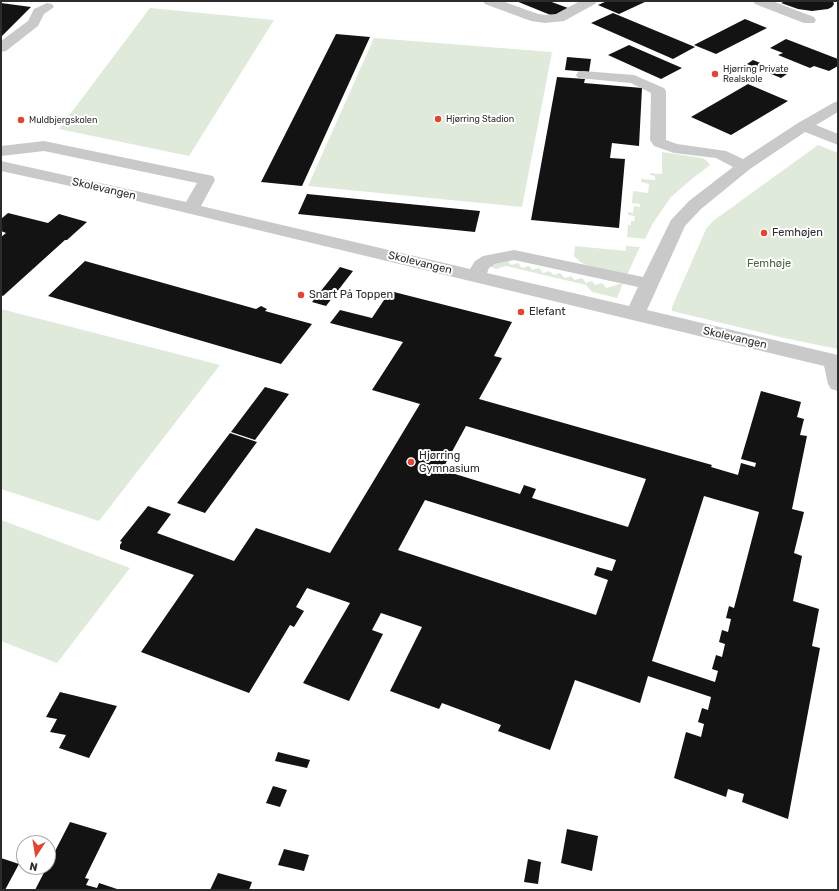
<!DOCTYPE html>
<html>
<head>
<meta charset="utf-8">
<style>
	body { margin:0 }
	#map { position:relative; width:839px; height:891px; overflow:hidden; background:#fff; font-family:Rubik,sans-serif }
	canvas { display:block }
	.frame { position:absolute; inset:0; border:2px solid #2c2c2c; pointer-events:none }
	.north { position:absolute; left:16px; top:835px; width:40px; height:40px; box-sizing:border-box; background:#fff; border:1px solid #ababab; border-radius:50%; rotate:192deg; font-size:11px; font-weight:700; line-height:16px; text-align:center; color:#2c2c2c }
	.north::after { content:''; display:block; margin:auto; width:14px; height:18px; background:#df4633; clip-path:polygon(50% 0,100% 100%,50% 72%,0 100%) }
</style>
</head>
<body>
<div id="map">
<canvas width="839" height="891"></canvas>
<div class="frame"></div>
<div class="north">N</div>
</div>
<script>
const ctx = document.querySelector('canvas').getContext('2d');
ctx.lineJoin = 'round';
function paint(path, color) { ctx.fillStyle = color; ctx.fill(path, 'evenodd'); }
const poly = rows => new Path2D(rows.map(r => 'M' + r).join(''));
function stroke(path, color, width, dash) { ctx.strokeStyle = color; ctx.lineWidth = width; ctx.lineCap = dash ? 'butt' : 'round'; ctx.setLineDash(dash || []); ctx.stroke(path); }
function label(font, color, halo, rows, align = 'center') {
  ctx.font = font + ' Rubik,sans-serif'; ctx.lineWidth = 4; ctx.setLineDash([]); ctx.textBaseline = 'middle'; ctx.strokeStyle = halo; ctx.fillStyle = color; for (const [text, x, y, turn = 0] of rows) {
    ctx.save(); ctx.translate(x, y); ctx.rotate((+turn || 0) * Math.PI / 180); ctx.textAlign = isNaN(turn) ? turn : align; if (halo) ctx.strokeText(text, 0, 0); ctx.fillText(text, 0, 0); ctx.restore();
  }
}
paint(poly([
	[150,8,274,20,189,156,59,129],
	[374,38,552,52,522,207,308,186],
	[818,145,838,153,838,349,784,338,672,311,672,307,706,229,713,221],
	[662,152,702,158,707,161,710,165,693,178,671,197,653,223,645,239,627,237,628,225,631,225,631,221,634,221,635,216,628,215,628,212,633,213,634,206,640,207,640,204,632,203,633,191,648,193,649,184,641,182,641,179,655,180,655,176,650,175,650,173,662,174],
	[575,246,626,251,626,246,640,247,627,275,589,266,580,262,574,256],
	[508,261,511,265,518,263,522,268,529,266,532,270,539,268,543,273,549,271,554,275,560,273,565,278,571,276,575,280,582,278,586,283,592,281,595,285,602,283,606,288,623,283,617,298,592,292,586,285,506,266,496,269,489,266],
	[1,309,220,365,99,521,1,489],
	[1,520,130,568,57,663,1,641]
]), '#dfeada');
paint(poly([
	[516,1,549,1,568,8,553,16],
	[607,1,647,1,619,14,598,5],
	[786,1,833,1,834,4,832,7,828,9,812,11,798,9,781,3],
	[1,3,31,7,1,37],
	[613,13,695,47,673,59,591,23],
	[745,19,767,28,716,54,694,45],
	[336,34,370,37,302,186,261,182],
	[786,39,838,59,838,66,829,71,814,66,810,68,778,55,783,53,770,48],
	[629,45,682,68,661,79,608,55],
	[567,57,591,59,589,72,565,70],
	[753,60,787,74,781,78,747,64],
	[557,77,585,79,584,83,642,88,639,146,612,143,610,158,625,159,619,228,531,220],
	[748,84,788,101,731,135,691,117],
	[307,194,480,211,475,232,298,214],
	[8,213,48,223,59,214,87,222,67,240,65,240,3,296,1,295,1,237,6,233,1,231,1,219],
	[85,261,256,309,261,306,267,309,265,311,312,324,281,364,48,296],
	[340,267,353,271,326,306,312,302],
	[390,291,512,322,494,356,502,358,479,399,712,465,711,467,738,475,741,463,755,467,756,463,741,459,761,391,801,402,797,417,804,419,800,435,807,436,792,509,804,512,794,553,802,556,793,601,819,609,812,646,820,648,788,819,742,802,744,794,728,789,726,797,674,778,686,732,701,737,704,724,698,722,702,708,708,710,711,697,648,676,640,703,575,680,550,750,498,731,501,725,442,703,439,709,390,691,422,627,381,613,372,630,383,634,349,701,303,683,350,603,307,588,296,607,304,611,294,627,290,625,249,693,141,652,194,575,120,549,120,545,122,542,120,541,148,506,171,514,157,533,234,561,256,528,330,553,420,404,372,390,403,342,330,323,340,310,372,318],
	[466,426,646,479,628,527,532,498,536,489,524,485,520,494,442,470],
	[704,496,759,512,734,608,729,606,726,618,731,619,728,632,722,630,719,642,725,644,722,657,716,655,712,669,718,671,715,682,652,661],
	[425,500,616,560,612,571,597,567,594,575,608,580,596,615,398,550],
	[265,387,289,394,255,440,231,432],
	[230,433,257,442,205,513,177,503],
	[60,692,117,706,89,758,59,748,66,735,50,732,57,719,46,717],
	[278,752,310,760,307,768,275,761],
	[273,786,287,790,280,807,266,803],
	[70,822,107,833,85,878,89,879,86,885,97,888,99,883,120,890,35,890],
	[567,829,598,836,592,871,561,863],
	[284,849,309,855,304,871,278,865],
	[1,858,19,864,5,890,1,890],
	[528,859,541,862,538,884,524,882],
	[218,873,252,882,249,890,210,890]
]), '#131313');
paint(poly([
	[483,1,502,1,538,14,545,15,556,14,580,1,597,1,595,4,564,21,545,23,531,21,485,4,483,1],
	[753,1,772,1,814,17,816,20,814,23,804,23,755,4,753,1],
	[47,3,52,4,54,7,44,14,38,26,6,51,1,52,1,41,28,21,34,9,47,3],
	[583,71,634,75,664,88,666,91,666,140,677,144,726,151,743,159,798,123,833,103,838,101,838,112,816,125,838,134,838,145,805,132,750,169,701,209,685,226,647,310,838,355,838,391,831,389,828,384,824,366,116,196,1,171,1,161,186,202,197,183,44,151,1,156,1,146,44,141,213,176,215,180,201,206,470,269,475,261,483,256,514,250,643,277,671,220,689,201,733,167,716,158,674,153,654,146,650,140,651,93,631,83,578,78,576,75,578,72,583,71],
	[514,260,638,287,629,306,487,273,489,268,495,264,514,260]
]), '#c9c9c9');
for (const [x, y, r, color] of [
	[715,74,4,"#df4633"],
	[438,119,4,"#df4633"],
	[21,120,4,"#df4633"],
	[764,233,4,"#df4633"],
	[301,295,4,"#df4633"],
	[521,312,4,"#df4633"],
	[411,462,4,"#df4633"]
]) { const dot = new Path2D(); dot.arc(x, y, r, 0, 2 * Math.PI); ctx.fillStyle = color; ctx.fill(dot); stroke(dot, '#fff', 1.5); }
label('9px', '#2c2c2c', '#fff', [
	["Hjørring Private",723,69],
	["Realskole",723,79],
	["Hjørring Stadion",446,119],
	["Muldbjergskolen",29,120]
], 'left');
label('11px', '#2c2c2c', '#fff', [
	["Skolevangen",104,189,13],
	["Skolevangen",420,263,14],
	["Skolevangen",735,338,13]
]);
label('11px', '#2c2c2c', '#fff', [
	["Femhøjen",772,233],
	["Snart På Toppen",309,295],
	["Elefant",529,312],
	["Hjørring",419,456],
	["Gymnasium",419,469]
], 'left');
label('11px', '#47663c', '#fff', [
	["Femhøje",769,264]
]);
</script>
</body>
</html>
